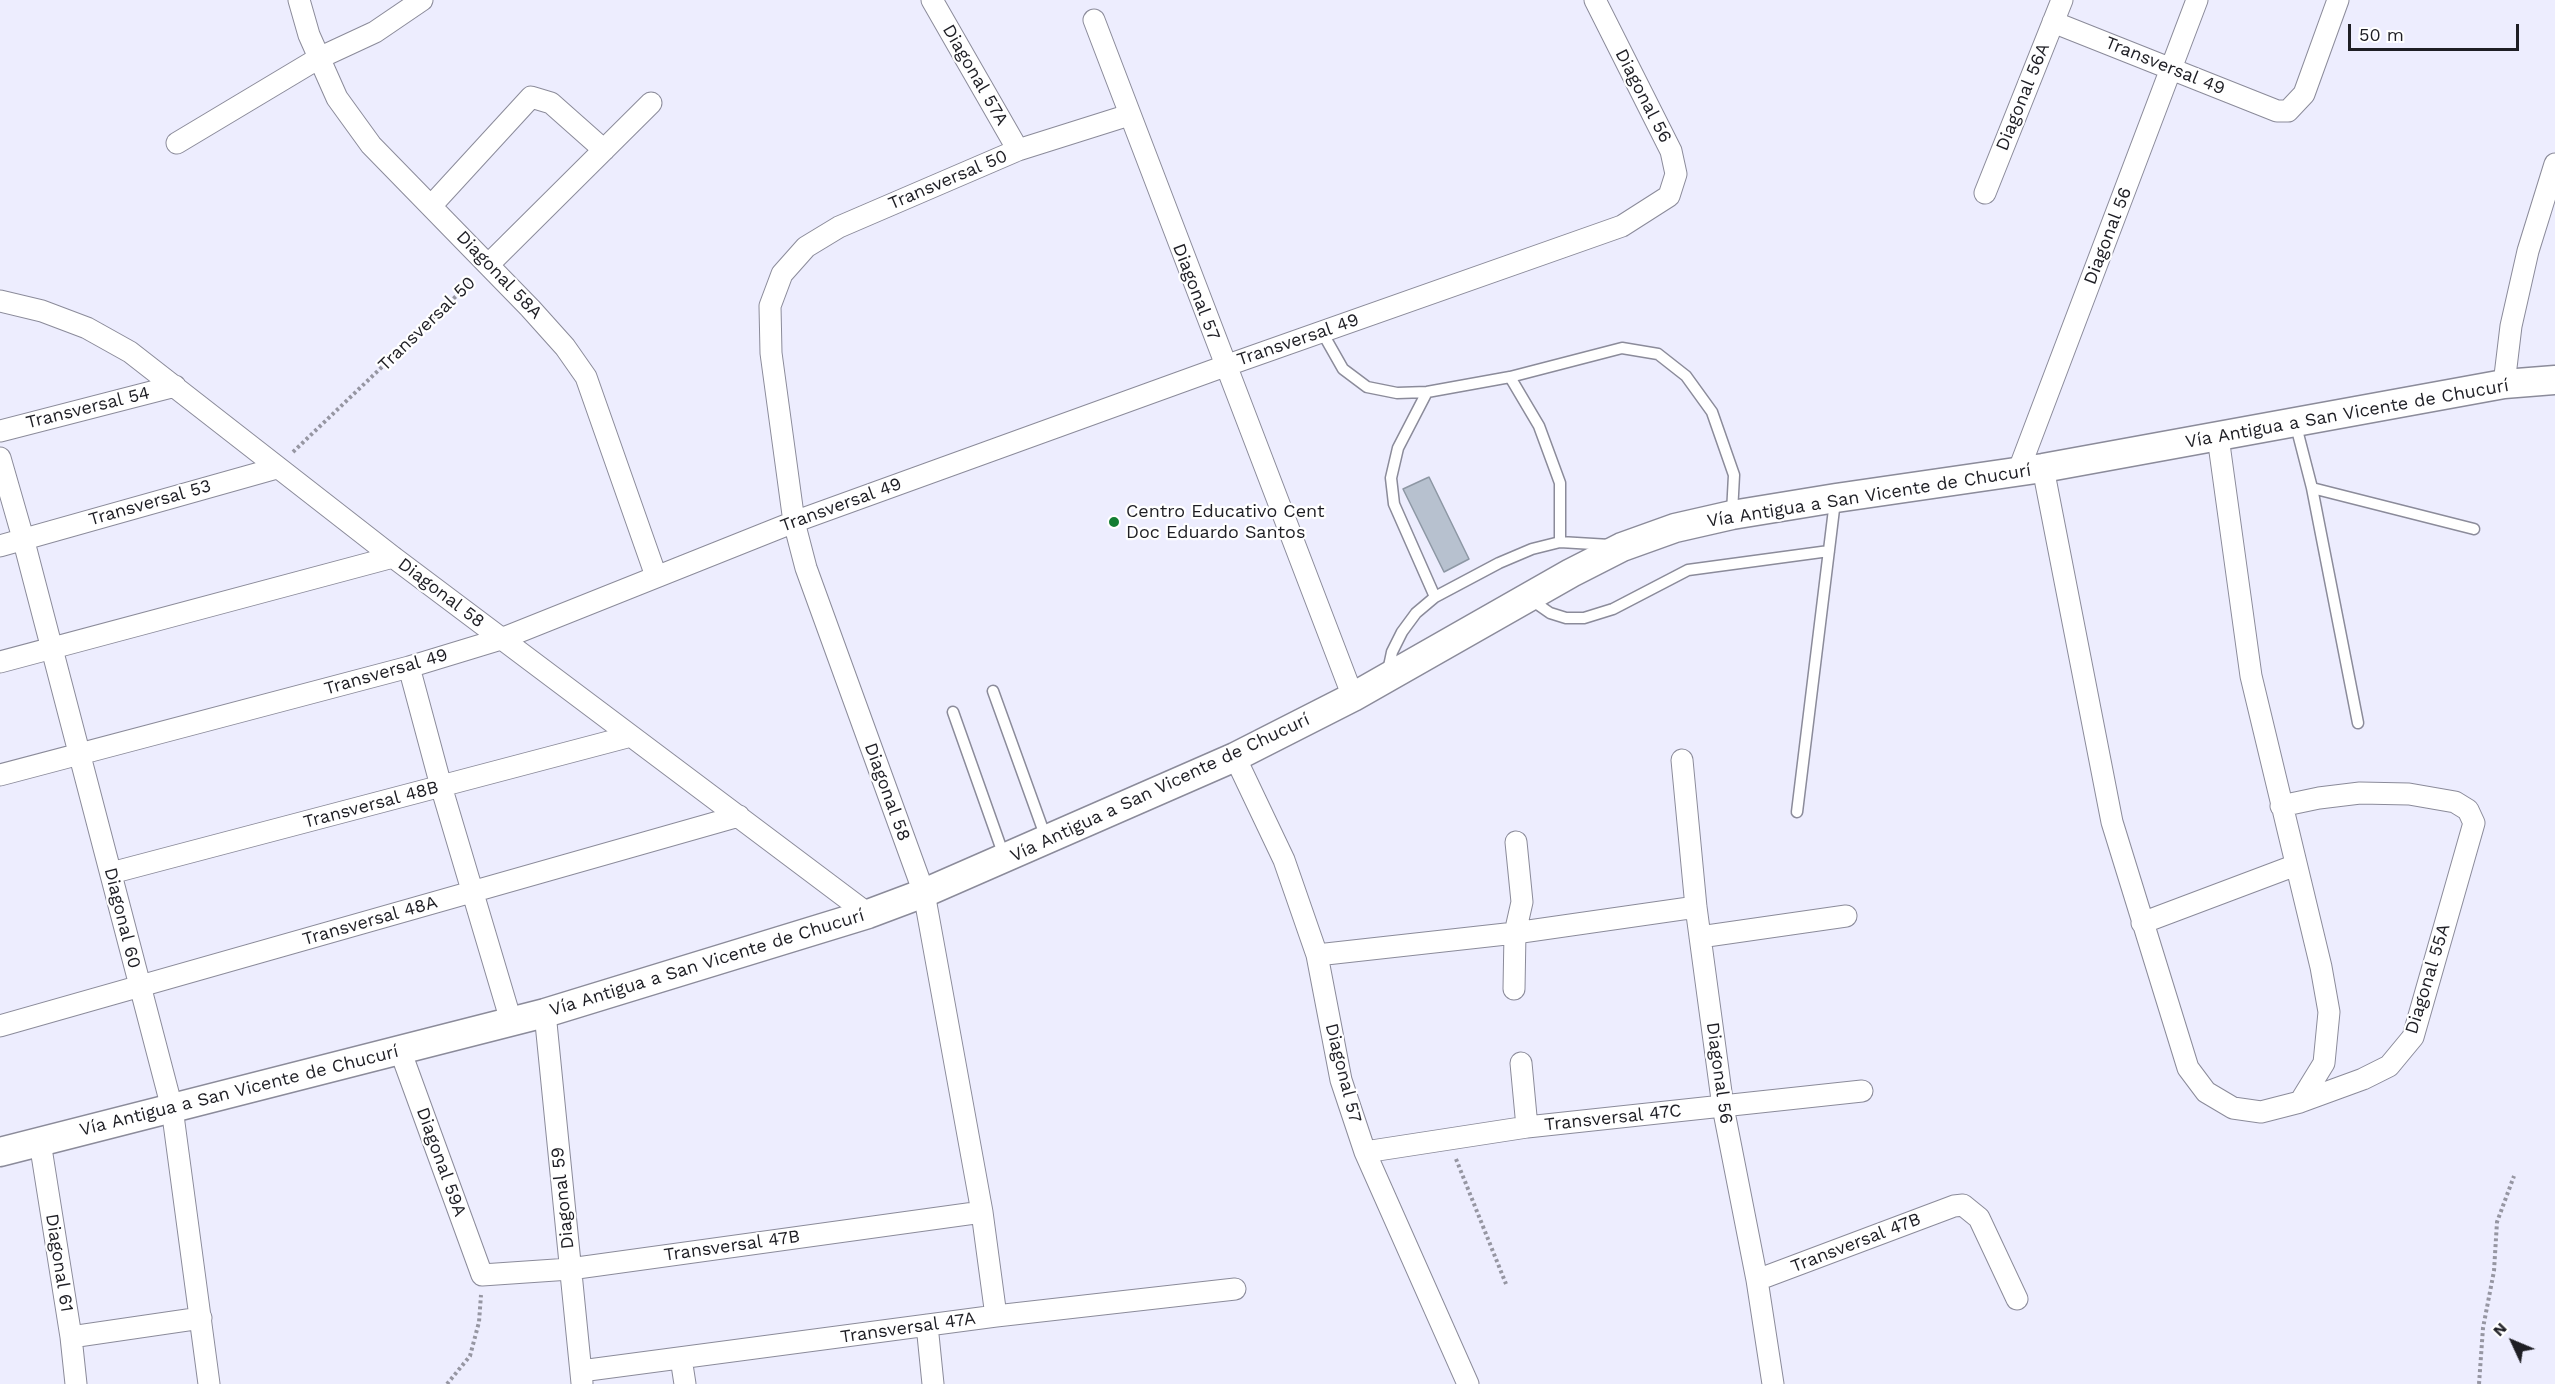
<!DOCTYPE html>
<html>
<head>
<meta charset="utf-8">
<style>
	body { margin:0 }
	#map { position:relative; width:2555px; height:1384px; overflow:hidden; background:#ededfe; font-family:"Work Sans",sans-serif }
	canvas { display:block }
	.north { position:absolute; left:2483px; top:1312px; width:60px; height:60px; -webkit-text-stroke:4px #fff; paint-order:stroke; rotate:314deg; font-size:16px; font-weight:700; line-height:24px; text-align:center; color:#1e1e24 }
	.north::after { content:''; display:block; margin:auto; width:21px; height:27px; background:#1e1e24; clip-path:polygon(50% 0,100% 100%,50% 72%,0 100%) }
	.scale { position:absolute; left:2348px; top:24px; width:171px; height:27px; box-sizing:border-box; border:3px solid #1e1e24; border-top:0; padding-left:8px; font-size:18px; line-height:21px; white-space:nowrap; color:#1e1e24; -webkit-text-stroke:4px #fff; paint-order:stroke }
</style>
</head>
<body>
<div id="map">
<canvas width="2555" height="1384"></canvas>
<div class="north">N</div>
<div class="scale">50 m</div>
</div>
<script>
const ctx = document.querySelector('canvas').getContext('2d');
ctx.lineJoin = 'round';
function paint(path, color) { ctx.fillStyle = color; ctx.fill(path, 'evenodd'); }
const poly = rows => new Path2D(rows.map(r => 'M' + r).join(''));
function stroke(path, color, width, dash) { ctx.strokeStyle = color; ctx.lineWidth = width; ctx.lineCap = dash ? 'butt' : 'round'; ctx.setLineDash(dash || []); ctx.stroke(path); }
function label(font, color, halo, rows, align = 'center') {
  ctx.font = font + ' "Work Sans",sans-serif'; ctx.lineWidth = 4.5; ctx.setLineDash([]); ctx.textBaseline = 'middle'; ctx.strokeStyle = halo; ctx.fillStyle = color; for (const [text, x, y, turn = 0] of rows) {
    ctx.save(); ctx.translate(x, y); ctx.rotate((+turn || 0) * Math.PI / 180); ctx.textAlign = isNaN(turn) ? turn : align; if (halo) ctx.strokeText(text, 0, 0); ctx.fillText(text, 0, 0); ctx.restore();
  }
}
const building = poly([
	[1429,477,1469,559,1444,572,1403,489,1429,477]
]);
paint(building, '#b7c1cf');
stroke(building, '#8d97a4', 1.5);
const lane = poly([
	[1322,332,1343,369,1367,387,1397,393,1427,392,1510,377,1622,348,1658,354,1686,376,1712,412,1734,475,1732,513],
	[1510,377,1539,426,1560,483,1560,542],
	[1427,392,1398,448,1391,478,1394,504,1435,597],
	[2295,422,2312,488,2358,723],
	[2312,488,2474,529],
	[1530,599,1550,613,1566,618,1584,618,1613,609,1688,570,1829,551],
	[1388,671,1392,652,1402,632,1416,613,1435,597,1499,563,1532,549,1560,542,1610,545],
	[993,691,1046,838],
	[953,712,1004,856],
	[1797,812,1835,501]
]);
const street = poly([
	[299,0,309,35,337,98,371,145,530,308,565,347,586,377,656,576],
	[932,0,1018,150],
	[1094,20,1353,697],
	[2053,22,2277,111,2288,111,2304,94,2338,0],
	[177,143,319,58,375,32,422,0],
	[1985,193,2062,0],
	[431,206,531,97,551,103,604,150],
	[489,264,651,103],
	[0,301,42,311,87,328,130,352,393,557,868,914],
	[2504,384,2511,326,2528,251,2555,164],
	[0,431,175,386],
	[2218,437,2251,676,2321,967,2329,1012,2324,1063,2300,1102],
	[0,458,23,538,172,1108,209,1384],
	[2043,468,2112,822,2188,1068,2206,1092,2233,1108,2261,1112,2300,1102,2363,1079,2389,1066,2413,1037,2474,823,2468,810,2455,802,2409,794,2360,793,2319,798,2281,806],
	[2018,472,2197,0],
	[0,546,277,468],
	[0,662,393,557],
	[409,667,441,786,511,1021],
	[1235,757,1284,860,1317,955,1341,1080,1365,1152,1468,1384],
	[1682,760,1696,907,1723,1107,1757,1280,1773,1384],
	[0,775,409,667,501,639,794,522,1225,366,1622,226,1669,196,1676,174,1671,151,1595,0],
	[111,873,631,736],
	[2142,923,2296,865],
	[1700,937,1846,916],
	[1317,955,1515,933,1696,907],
	[1514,989,1515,933,1522,902,1516,842],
	[545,1013,582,1383],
	[0,1026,739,816],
	[400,1050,482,1275,570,1269,982,1212],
	[1521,1063,1527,1127],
	[40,1142,71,1337,76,1384],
	[1365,1152,1527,1127,1862,1091],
	[1757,1280,1954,1206,1963,1205,1979,1218,2017,1299],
	[996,1316,982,1212,924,893,806,568,794,522,771,353,770,306,782,274,806,247,839,227,1018,150,1129,115],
	[927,1325,933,1384],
	[71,1337,201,1318],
	[681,1358,685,1384],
	[581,1371,996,1316,1235,1289]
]);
const secondary = poly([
	[0,1152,545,1013,868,914,924,893,1235,757,1353,697,1571,573,1622,547,1675,528,1732,515,1836,498,2043,468,2504,384,2555,380]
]);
stroke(lane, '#8b8b9a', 13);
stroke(street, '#8b8b9a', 23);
stroke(secondary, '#8b8b9a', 31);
stroke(poly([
	[293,452,474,279],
	[1456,1159,1506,1284],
	[447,1384,470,1356,479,1322,481,1295],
	[2479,1384,2483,1328,2494,1271,2497,1222,2514,1176]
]), '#9696a2', 4, [3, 3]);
stroke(lane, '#fff', 10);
stroke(street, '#fff', 21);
stroke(secondary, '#fff', 28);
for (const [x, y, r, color] of [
	[1114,522,6,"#137d32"]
]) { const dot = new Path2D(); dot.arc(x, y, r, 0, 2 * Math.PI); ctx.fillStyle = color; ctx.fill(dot); stroke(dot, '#fff', 2); }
label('18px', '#1e1e24', '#fff', [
	["Transversal 49",2165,66,22],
	["Diagonal 57A",975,75,60],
	["Diagonal 56",1643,96,63],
	["Diagonal 56A",2023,97,-68],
	["Transversal 50",948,180,-23],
	["Diagonal 56",2108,236,-69],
	["Diagonal 58A",499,275,46],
	["Diagonal 57",1196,292,69],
	["Transversal 50",427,324,-44],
	["Transversal 49",1298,340,-19],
	["Transversal 54",88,408,-14],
	["Vía Antigua a San Vicente de Chucurí",2347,414,-10],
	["Vía Antigua a San Vicente de Chucurí",1869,496,-9],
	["Transversal 53",150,503,-16],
	["Transversal 49",841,505,-20],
	["Diagonal 58",441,593,37],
	["Transversal 49",386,672,-16],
	["Vía Antigua a San Vicente de Chucurí",1160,788,-25],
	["Diagonal 58",887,792,70],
	["Transversal 48B",371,805,-15],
	["Diagonal 60",122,918,76],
	["Transversal 48A",370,921,-16],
	["Vía Antigua a San Vicente de Chucurí",707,963,-17],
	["Diagonal 55A",2428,979,-73],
	["Diagonal 57",1343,1073,76],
	["Diagonal 56",1719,1073,82],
	["Vía Antigua a San Vicente de Chucurí",239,1091,-14],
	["Transversal 47C",1613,1118,-6],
	["Diagonal 59A",441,1162,70],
	["Diagonal 59",563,1198,-96],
	["Transversal 47B",1856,1243,-21],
	["Transversal 47B",732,1246,-8],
	["Diagonal 61",59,1263,81],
	["Transversal 47A",908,1328,-8]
]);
label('18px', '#1e1e24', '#fff', [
	["Centro Educativo Cent",1126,512],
	["Doc Eduardo Santos",1126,533]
], 'left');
</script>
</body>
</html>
